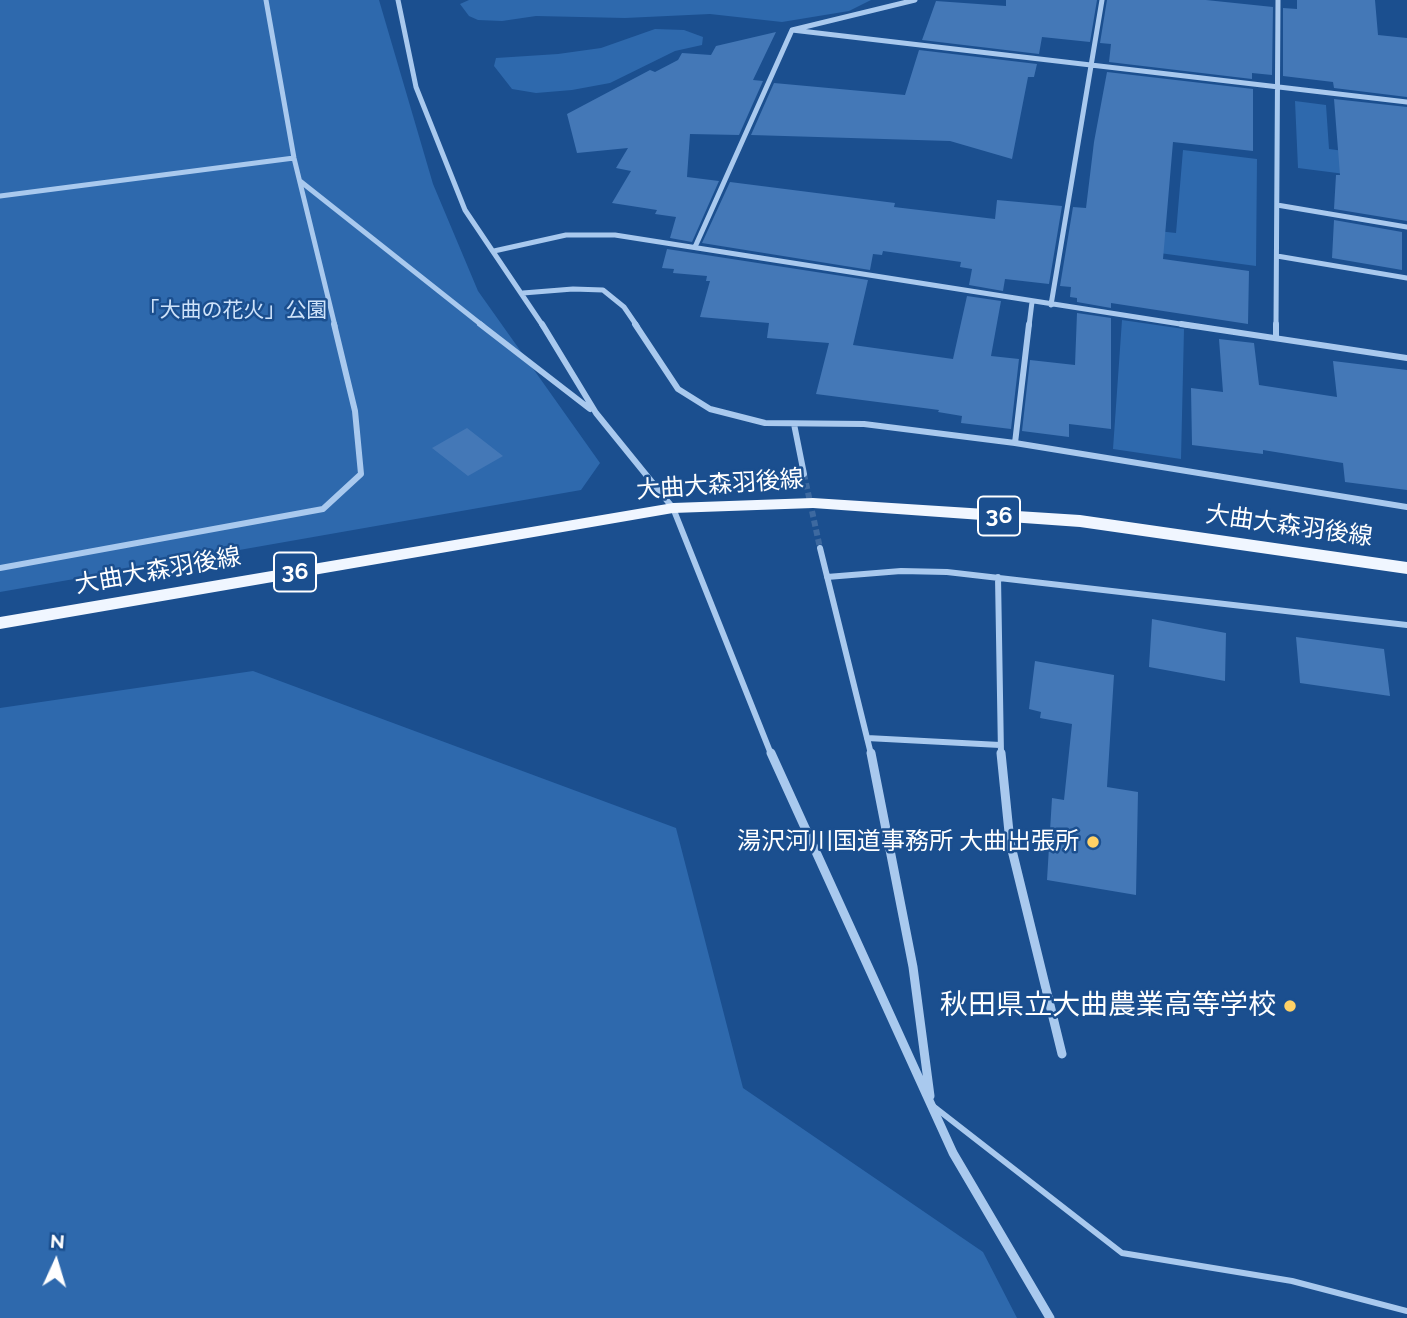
<!DOCTYPE html>
<html>
<head>
<meta charset="utf-8">
<style>
	body { margin:0 }
	#map { position:relative; width:1407px; height:1318px; overflow:hidden; background:#1b4f8f; font-family:Raleway,sans-serif }
	canvas { display:block }
	.north { position:absolute; left:21px; top:1227px; width:70px; height:70px; -webkit-text-stroke:5px #1b4f8f; paint-order:stroke; rotate:4deg; font-size:19px; font-weight:700; line-height:28px; text-align:center; color:#fff }
	.north::after { content:''; display:block; margin:auto; width:24px; height:32px; background:#fff; clip-path:polygon(50% 0,100% 100%,50% 72%,0 100%) }
</style>
</head>
<body>
<div id="map">
<canvas width="1407" height="1318"></canvas>
<div class="north">N</div>
</div>
<script>
const ctx = document.querySelector('canvas').getContext('2d');
ctx.lineJoin = 'round';
function paint(path, color) { ctx.fillStyle = color; ctx.fill(path, 'evenodd'); }
const poly = rows => new Path2D(rows.map(r => 'M' + r).join(''));
function stroke(path, color, width, dash) { ctx.strokeStyle = color; ctx.lineWidth = width; ctx.lineCap = dash ? 'butt' : 'round'; ctx.setLineDash(dash || []); ctx.stroke(path); }
function label(font, color, halo, rows, align = 'center') {
  ctx.font = font + ' Raleway,"Noto Sans JP",sans-serif'; ctx.lineWidth = 5; ctx.setLineDash([]); ctx.textBaseline = 'middle'; ctx.strokeStyle = halo; ctx.fillStyle = color; for (const [text, x, y, turn = 0] of rows) {
    ctx.save(); ctx.translate(x, y); ctx.rotate((+turn || 0) * Math.PI / 180); ctx.textAlign = isNaN(turn) ? turn : align; if (halo) ctx.strokeText(text, 0, 0); ctx.fillText(text, 0, 0); ctx.restore();
  }
}
paint(poly([
	[0,0,379,0,433,184,478,291,600,463,581,490,0,592],
	[469,0,871,0,849,11,782,22,710,14,625,18,536,16,502,21,478,20,469,16,460,4],
	[655,29,684,30,703,37,702,45,675,51,610,83,572,90,536,93,512,89,494,66,496,58,558,54,601,48],
	[1295,101,1326,105,1329,149,1344,151,1345,174,1298,168],
	[1183,150,1257,159,1256,266,1137,250,1139,229,1176,233],
	[1122,320,1184,329,1181,459,1113,449],
	[253,671,676,828,743,1088,983,1252,1017,1318,0,1318,0,708]
]), '#2e69ad');
paint(poly([
	[1006,0,1097,0,1090,42,1042,37,1039,54,922,40,936,1,1006,6],
	[1107,0,1206,0,1273,7,1272,75,1252,73,1252,79,1109,62,1111,44,1100,43],
	[1297,0,1375,0,1378,35,1407,38,1407,97,1334,88,1333,82,1283,76,1283,8,1297,9],
	[776,32,753,80,763,81,739,135,690,134,687,177,719,181,692,242,670,238,676,217,655,214,657,210,612,203,631,171,616,168,628,148,577,153,567,114,650,70,655,72,678,60,682,53,711,55,716,46],
	[919,50,1037,64,1034,77,1028,77,1012,159,950,141,751,135,774,83,905,95],
	[1107,72,1253,89,1253,151,1173,142,1163,259,1249,271,1248,324,1111,303,1111,308,1077,302,1077,298,1070,297,1071,287,1060,286,1073,207,1086,208,1094,142],
	[1334,99,1407,107,1407,221,1334,209,1336,175,1340,175],
	[730,182,895,203,894,207,995,219,997,200,1062,206,1049,284,1005,279,1003,291,969,285,972,269,960,267,961,262,883,251,882,255,873,254,870,270,702,243],
	[1334,220,1402,232,1402,270,1332,258],
	[667,249,868,280,853,345,953,359,967,296,1001,301,991,356,1019,359,1011,429,961,423,962,416,938,412,939,410,816,394,829,343,767,338,769,323,700,317,710,281,706,281,707,276,673,273,674,269,662,268],
	[1077,313,1111,318,1111,429,1069,424,1069,437,1022,431,1030,360,1075,365],
	[1219,339,1254,343,1259,385,1337,397,1333,361,1407,370,1407,490,1345,482,1343,463,1263,450,1263,454,1192,445,1191,388,1223,392],
	[467,428,503,456,468,476,432,448],
	[1152,619,1226,633,1225,681,1149,667],
	[1296,637,1384,649,1390,696,1300,683],
	[1035,661,1114,675,1107,787,1138,792,1136,895,1047,880,1052,798,1064,800,1072,724,1040,718,1041,712,1029,709]
]), '#4478b7');
stroke(poly([
	[804,474,820,548]
]), '#3d69a0', 6, [6, 3.5]);
stroke(poly([
	[933,1106,1122,1253,1292,1281,1407,1311]
]), '#a9c9ee', 6);
stroke(poly([
	[266,0,294,158,335,326],
	[398,0,416,87,465,210,543,326],
	[792,30,1407,102],
	[300,181,483,326],
	[0,196,294,158],
	[1277,205,1407,227],
	[695,247,792,30,915,0],
	[494,251,566,235,615,235,1193,326],
	[1277,256,1407,278],
	[523,293,573,289,603,290,624,307,637,326],
	[1051,305,1102,0],
	[1029,326,1032,302],
	[1276,326,1278,0]
]), '#a9c9ee', 5);
stroke(poly([
	[480,324,590,409],
	[542,324,596,413,673,508,771,754],
	[635,324,678,389,710,409,765,423,864,424,1015,443,1407,507],
	[1181,324,1407,358],
	[1276,337,1276,324],
	[794,424,804,474],
	[1015,443,1029,324],
	[820,548,871,754],
	[0,568,323,509,361,474,355,411,334,324],
	[827,577,901,571,947,572,1407,625],
	[998,577,1001,754],
	[867,738,1000,745]
]), '#a9c9ee', 6);
stroke(poly([
	[771,753,953,1153,1050,1318],
	[871,753,913,967,930,1096],
	[1001,753,1010,842,1062,1054]
]), '#a9c9ee', 9);
paint(poly([
	[813,498,1080,515,1407,562,1407,574,1080,527,813,508,673,513,0,629,0,617,673,503,813,498]
]), '#f0f6ff');
for (const [x, y, r, color] of [
	[1093,842,7,"#ffd166"],
	[1290,1006,7,"#ffd166"]
]) { const dot = new Path2D(); dot.arc(x, y, r, 0, 2 * Math.PI); ctx.fillStyle = color; ctx.fill(dot); stroke(dot, '#1b4f8f', 2.5); }
label('21px', '#cfe3fa', '#1b4f8f', [
	["「大曲の花火」公園",233,311]
]);
for (const [x, y, w] of [
	[999,516,42],
	[295,572,42]
]) { const box = new Path2D(); box.roundRect(x - w / 2, y - 19.5, w, 39, 5); ctx.fillStyle = '#1b4f8f'; ctx.fill(box); stroke(box, '#fff', 2); }
label('bold 23px', '#fff', null, [
	["36",999,516],
	["36",295,572]
]);
label('24px', '#fff', '#1b4f8f', [
	["大曲大森羽後線",720,485,-4],
	["大曲大森羽後線",1289,526,8],
	["大曲大森羽後線",158,571,-10]
]);
label('24px', '#fff', '#1b4f8f', [
	["湯沢河川国道事務所 大曲出張所",1079,842]
], 'right');
label('28px', '#fff', '#1b4f8f', [
	["秋田県立大曲農業高等学校",1276,1006]
], 'right');
</script>
</body>
</html>
